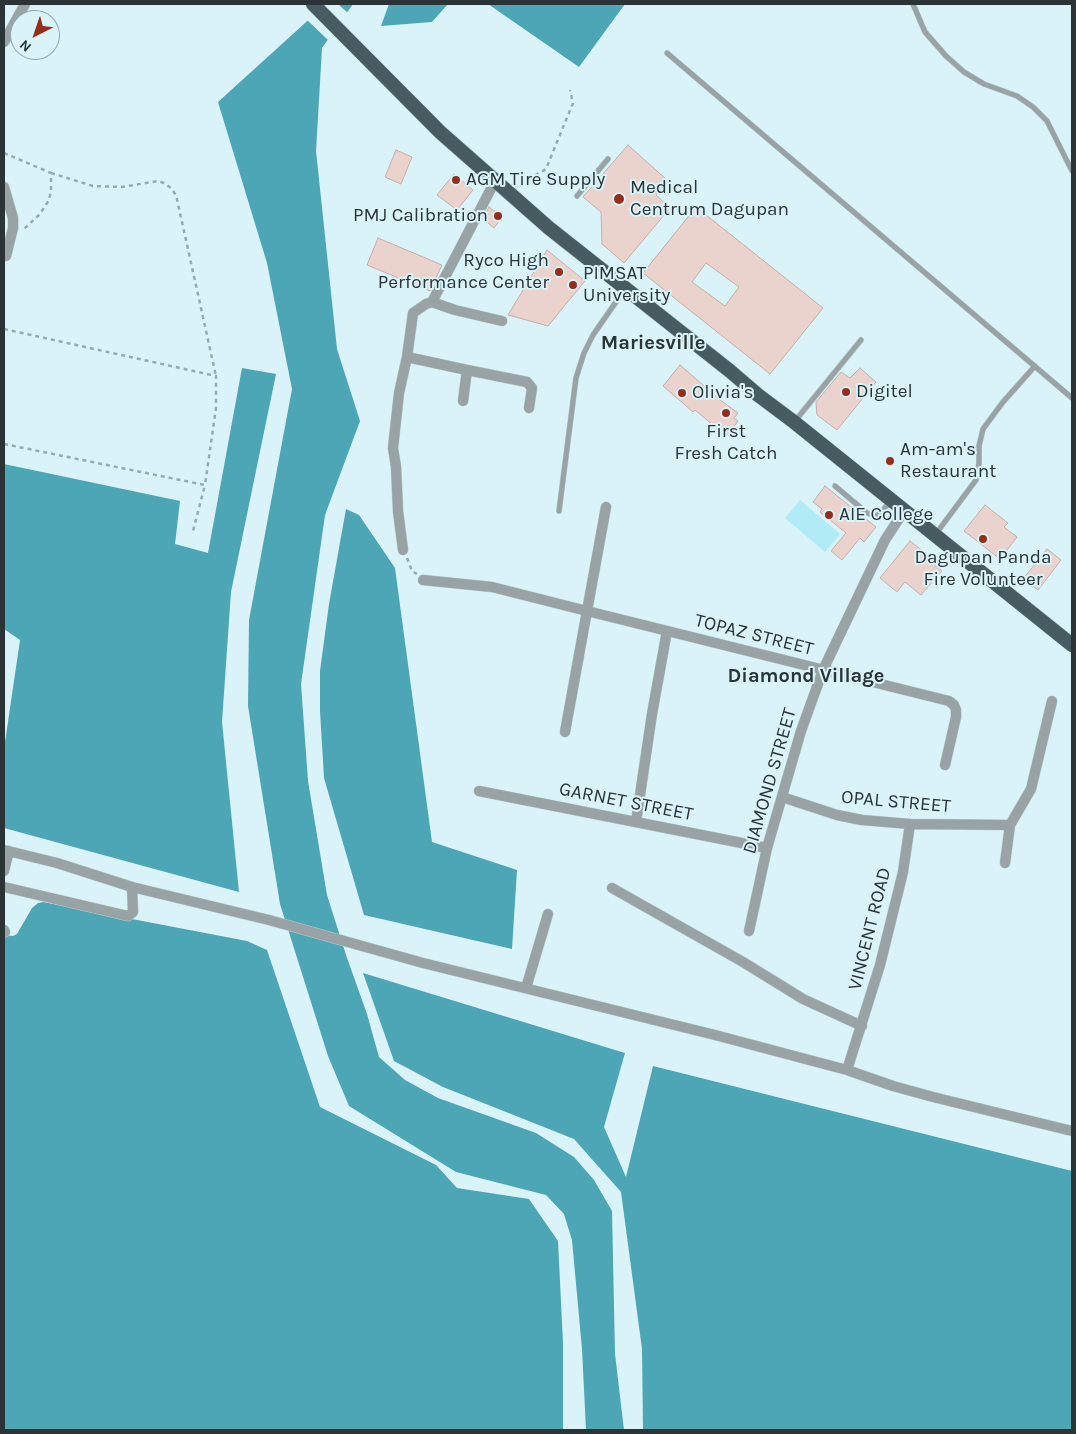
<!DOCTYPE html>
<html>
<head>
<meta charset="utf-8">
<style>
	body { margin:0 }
	#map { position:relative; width:1076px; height:1434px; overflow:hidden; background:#d9f3f8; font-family:Karla,sans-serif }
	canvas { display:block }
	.frame { position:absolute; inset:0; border:5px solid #2a3436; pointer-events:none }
	.north { position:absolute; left:10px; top:10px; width:50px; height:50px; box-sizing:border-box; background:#d9f3f8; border:1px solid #93a7aa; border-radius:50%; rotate:221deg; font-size:14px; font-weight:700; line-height:20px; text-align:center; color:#2a3436 }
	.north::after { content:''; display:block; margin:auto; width:18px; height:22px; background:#962d1a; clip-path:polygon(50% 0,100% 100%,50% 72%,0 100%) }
</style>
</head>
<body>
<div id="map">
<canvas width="1076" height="1434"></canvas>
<div class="frame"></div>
<div class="north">N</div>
</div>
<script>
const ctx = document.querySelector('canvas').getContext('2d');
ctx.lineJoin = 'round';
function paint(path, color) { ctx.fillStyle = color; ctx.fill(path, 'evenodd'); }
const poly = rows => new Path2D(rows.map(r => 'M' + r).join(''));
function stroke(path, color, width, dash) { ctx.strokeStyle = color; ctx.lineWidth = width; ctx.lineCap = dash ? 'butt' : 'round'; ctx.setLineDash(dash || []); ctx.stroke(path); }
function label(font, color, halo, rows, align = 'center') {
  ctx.font = font + ' Karla,sans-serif'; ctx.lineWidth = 4; ctx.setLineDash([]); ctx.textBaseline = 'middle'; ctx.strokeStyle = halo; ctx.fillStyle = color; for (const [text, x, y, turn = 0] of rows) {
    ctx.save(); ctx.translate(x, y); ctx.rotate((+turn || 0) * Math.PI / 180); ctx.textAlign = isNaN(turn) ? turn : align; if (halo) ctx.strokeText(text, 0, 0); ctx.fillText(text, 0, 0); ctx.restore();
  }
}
paint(poly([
	[800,500,840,534,825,552,785,518]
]), '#b1ebf6');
paint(poly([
	[326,4,353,4,322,48,316,151,337,349,360,421,325,515,301,684,308,781,327,895,346,955,367,1014,379,1057,405,1080,438,1098,536,1133,574,1157,594,1180,612,1211,615,1354,624,1430,586,1430,582,1349,572,1240,564,1214,546,1195,456,1172,349,1106,328,1056,280,904,248,706,249,620,292,389,267,263,218,102],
	[389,4,448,4,432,22,381,26],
	[488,4,625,4,579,67],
	[242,368,276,374,231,592,222,722,239,892,4,828,4,749,20,640,4,629,4,464,180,501,175,544,208,553],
	[346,509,359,515,395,568,432,842,517,870,512,949,364,915,324,778,320,711,320,671,329,604],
	[43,902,247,941,267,950,320,1107,436,1165,457,1188,529,1199,558,1241,563,1343,563,1430,4,1430,4,935,13,936,17,934,32,908,38,903],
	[363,973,625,1053,604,1127,626,1177,653,1066,1072,1171,1072,1430,643,1430,642,1349,621,1192,574,1139,443,1087,394,1061]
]), '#4ca6b6');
paint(poly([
	[323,4,338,4,349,14,328,40,306,19]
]), '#d9f3f8');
const building = poly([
	[628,145,667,180,656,195,670,208,624,263,602,244,601,212,583,197,628,145],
	[396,150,412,157,401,184,385,177,396,150],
	[454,174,473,190,457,210,437,195,454,174],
	[489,207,502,217,494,228,483,219,489,207],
	[696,207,823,308,770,374,643,273,696,207],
	[706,263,739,287,725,306,692,282,706,263],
	[378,238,442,265,430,291,367,265,378,238],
	[547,250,585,281,548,326,508,315,547,250],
	[680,365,719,399,738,413,734,418,738,421,726,436,695,410,693,412,663,386,680,365],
	[860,368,876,382,837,430,817,415,816,402,841,372,850,378,860,368],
	[825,486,876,527,864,542,860,538,842,560,831,551,846,533,820,512,822,509,813,502,825,486],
	[985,505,1008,523,1004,527,1017,537,1000,559,964,531,985,505],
	[910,541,924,552,922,555,942,571,921,595,905,582,897,592,880,578,910,541],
	[1047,549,1061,560,1038,590,1023,579,1047,549]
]);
paint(building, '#ead2cd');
stroke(building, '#c6aea9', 1);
const service = poly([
	[913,4,925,32,946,56,964,72,984,84,1017,96,1033,107,1047,121,1072,171],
	[667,53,1072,398],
	[577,196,608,159],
	[795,421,861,340],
	[835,486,867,513,876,516,881,513,890,501],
	[559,511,576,378,584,353,593,335,625,289],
	[935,535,976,480,979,463,979,446,983,429,1003,402,1035,366]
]);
const minor = poly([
	[4,42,25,4],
	[4,187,13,218,13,228,6,256],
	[432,302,455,310,502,321],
	[407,357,467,370,463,401],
	[467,370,527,382,532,388,529,408],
	[606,507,587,611,949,701,954,705,956,710,956,717,945,765],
	[403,550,398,511,396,467,393,448,399,393,407,357,413,313,426,304,432,302,495,181],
	[423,580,492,587,587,611,565,732],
	[479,791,767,848],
	[782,797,837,815,862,820,910,824,1010,825],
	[636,822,652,714,667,631],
	[4,850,57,863,132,887,269,920,423,963,715,1035,847,1070,893,1086,933,1097,1072,1131],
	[1005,863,1010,825,1031,789,1052,701],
	[4,871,9,851],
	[4,887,128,916,133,912,132,887],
	[612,888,743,962,803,999,862,1026],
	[4,930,5,932],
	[749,931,767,848,801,731,823,670,885,540,904,511],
	[526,988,548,914],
	[847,1070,880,965,903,872,910,824]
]);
const trunk = poly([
	[313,4,440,132,549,228,730,371,758,395,794,422,1072,645]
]);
stroke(service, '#b6cdd1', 6);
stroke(minor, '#b6cdd1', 11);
stroke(trunk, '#b6cdd1', 15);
stroke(poly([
	[4,153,51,173,51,191,49,200,40,214,23,230],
	[51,173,93,186,122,187,158,181,164,183,171,188,176,195,216,376],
	[512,180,531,178,546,169,573,103,570,90],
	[4,329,216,376,216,408,205,485],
	[4,444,205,485,193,531],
	[407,558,412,571,417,574]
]), '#97abaf', 2.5, [4, 4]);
stroke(service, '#99a3a6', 5);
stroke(minor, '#99a3a6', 10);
stroke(trunk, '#465c60', 14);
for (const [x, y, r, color] of [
	[456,180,5,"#962d1a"],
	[619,199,6,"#962d1a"],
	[498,216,5,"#962d1a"],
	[559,272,5,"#962d1a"],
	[573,285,5,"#962d1a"],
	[846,392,5,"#962d1a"],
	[682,393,5,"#962d1a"],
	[726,413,5,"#962d1a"],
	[890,461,5,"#962d1a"],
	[829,515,5,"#962d1a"],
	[983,539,5,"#962d1a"]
]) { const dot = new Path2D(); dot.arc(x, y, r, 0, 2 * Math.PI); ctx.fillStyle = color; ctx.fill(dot); stroke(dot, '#d9f3f8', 2); }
label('19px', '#2a3436', '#d9f3f8', [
	["AGM Tire Supply",466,180],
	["Medical",630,188],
	["Centrum Dagupan",630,210],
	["PMJ Calibration",488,216,"right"],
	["Ryco High",549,261,"right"],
	["Performance Center",549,283,"right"],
	["PIMSAT",583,274],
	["University",583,296],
	["Digitel",856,392],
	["Olivia's",692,393],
	["First",726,432,"center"],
	["Fresh Catch",726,454,"center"],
	["Am-am's",900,450],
	["Restaurant",900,472],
	["AIE College",839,515],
	["Dagupan Panda",983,558,"center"],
	["Fire Volunteer",983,580,"center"]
], 'left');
label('19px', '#2a3436', '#d9f3f8', [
	["TOPAZ STREET",754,635,14],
	["DIAMOND STREET",770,781,-74],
	["GARNET STREET",626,802,11],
	["OPAL STREET",896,802,5],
	["VINCENT ROAD",870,929,-76]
]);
label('bold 20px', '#2a3436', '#d9f3f8', [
	["Mariesville",653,343],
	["Diamond Village",806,676]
]);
</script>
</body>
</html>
